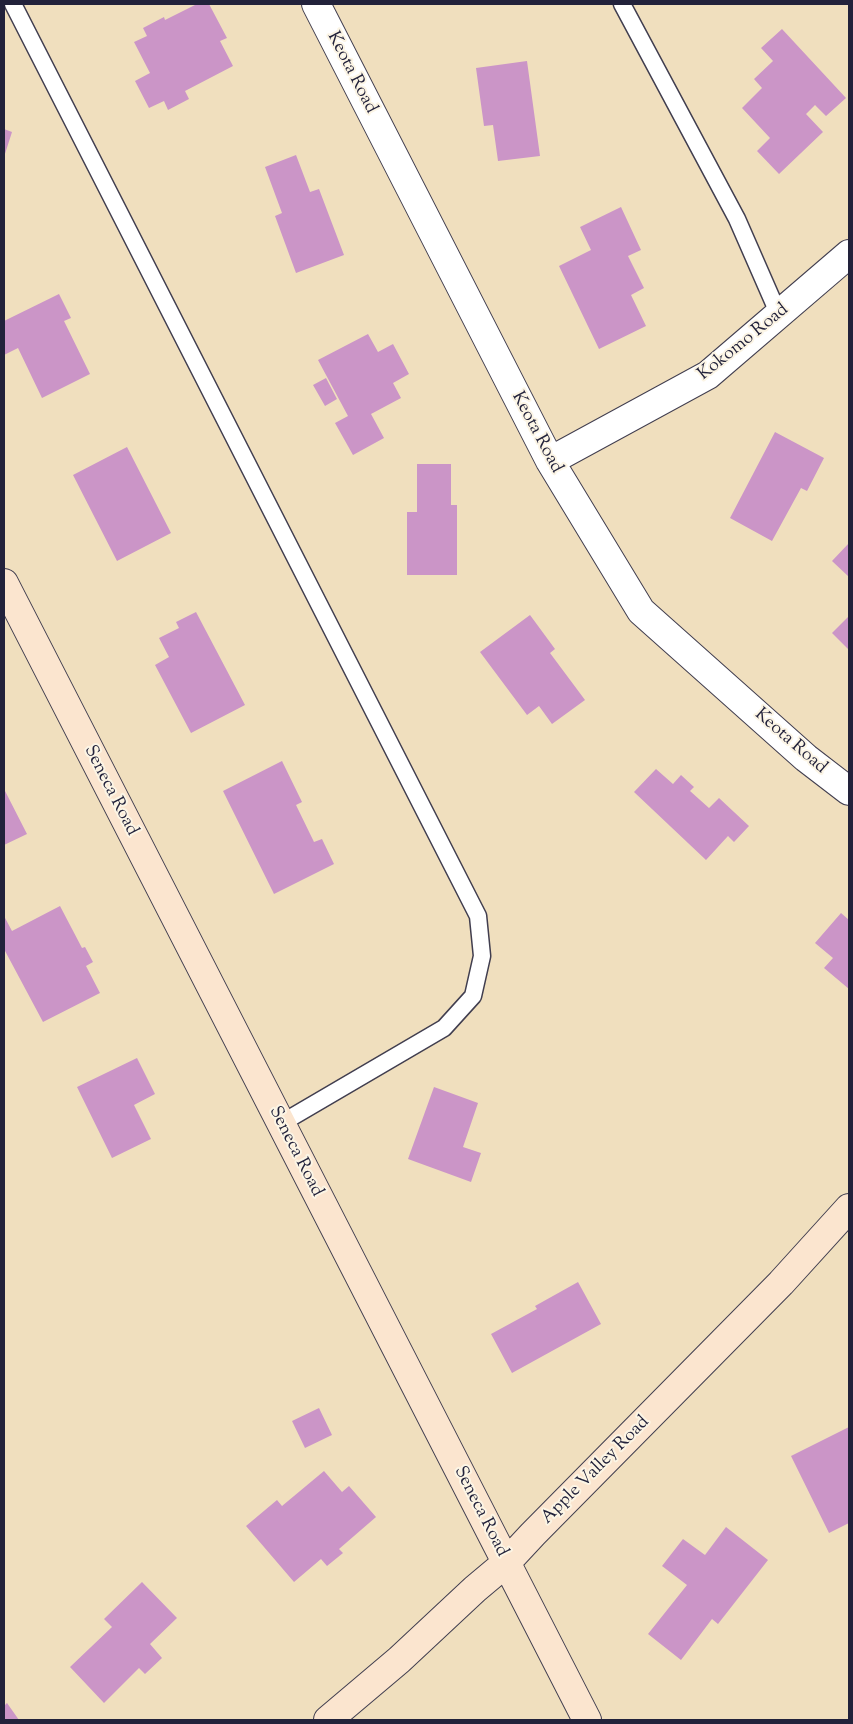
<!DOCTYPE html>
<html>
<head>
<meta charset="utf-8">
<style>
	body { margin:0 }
	#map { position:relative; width:853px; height:1724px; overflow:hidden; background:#f0dfbe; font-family:"Sorts Mill Goudy",serif }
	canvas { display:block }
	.frame { position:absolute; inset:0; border:5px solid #22223b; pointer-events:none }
</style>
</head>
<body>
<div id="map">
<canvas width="853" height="1724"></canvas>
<div class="frame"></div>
</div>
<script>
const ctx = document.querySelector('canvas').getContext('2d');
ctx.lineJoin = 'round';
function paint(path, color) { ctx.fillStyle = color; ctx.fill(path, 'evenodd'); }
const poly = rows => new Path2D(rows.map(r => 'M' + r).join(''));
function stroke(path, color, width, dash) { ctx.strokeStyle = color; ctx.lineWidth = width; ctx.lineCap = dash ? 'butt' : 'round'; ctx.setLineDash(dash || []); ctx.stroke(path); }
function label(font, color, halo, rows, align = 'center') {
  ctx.font = font + ' "Sorts Mill Goudy",serif'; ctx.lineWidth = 4; ctx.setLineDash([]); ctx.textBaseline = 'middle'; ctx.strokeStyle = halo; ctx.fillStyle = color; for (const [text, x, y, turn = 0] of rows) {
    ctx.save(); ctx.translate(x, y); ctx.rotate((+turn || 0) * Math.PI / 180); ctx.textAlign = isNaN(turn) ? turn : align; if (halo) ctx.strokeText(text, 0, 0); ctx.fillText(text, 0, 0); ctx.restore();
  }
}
paint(poly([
	[197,4,209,4,227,38,220,41,233,66,185,91,189,99,168,110,164,101,149,108,135,81,150,73,134,42,147,36,143,28,164,17,165,20],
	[782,29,846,98,826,116,815,105,806,114,823,132,779,174,757,151,770,138,742,108,762,88,754,79,773,61,761,48],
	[527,61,540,156,498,161,493,125,484,126,476,68],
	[4,129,12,132,4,157],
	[296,155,310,192,319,189,344,255,296,273,275,216,282,213,265,167],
	[621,207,641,250,628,256,644,288,631,295,646,326,599,349,559,266,591,250,580,227],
	[59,294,71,318,64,321,90,374,42,398,18,348,4,355,4,321],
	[368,334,378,352,393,344,409,374,393,383,401,398,371,414,384,438,353,455,335,423,348,416,318,360],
	[326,378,337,399,325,406,313,385],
	[775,432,824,458,807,491,801,488,772,541,730,518],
	[127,447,171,533,117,561,73,475],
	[417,464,451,464,451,505,457,505,457,575,407,575,407,512,417,512],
	[849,543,849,577,832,561],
	[196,612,245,705,191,733,155,665,169,657,159,638,179,628,176,622],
	[530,615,555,649,550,653,585,700,552,724,539,706,527,715,480,652],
	[849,616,849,650,832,633],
	[282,761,302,802,296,805,314,842,322,839,334,864,274,894,223,791],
	[656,769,673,784,681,775,694,787,690,791,709,808,719,798,749,826,734,842,728,836,706,860,634,792],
	[4,789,27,834,4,845],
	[60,906,82,948,85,947,93,962,86,966,100,993,43,1022,4,949,4,916,12,931],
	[841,913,849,920,849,989,824,968,833,958,815,943],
	[137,1058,155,1094,134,1105,151,1139,112,1158,77,1087],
	[434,1087,478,1103,463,1147,481,1153,471,1182,408,1159],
	[578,1282,601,1324,512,1373,491,1334,537,1309,535,1306],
	[319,1408,332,1435,305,1448,292,1421],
	[849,1427,849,1523,829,1533,791,1456],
	[324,1471,342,1492,349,1486,376,1517,339,1549,343,1553,327,1566,321,1559,294,1582,246,1526,277,1500,282,1506],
	[726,1527,768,1560,718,1624,712,1619,681,1660,648,1634,687,1585,662,1566,683,1539,705,1555],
	[142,1582,177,1618,150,1644,162,1658,145,1674,139,1668,104,1703,70,1667,112,1627,104,1619],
	[7,1703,19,1720,4,1720,4,1706]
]), '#cb95c7');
const lane = poly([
	[13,4,478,916,482,956,473,996,444,1028,280,1124],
	[622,4,737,219,779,315]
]);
const street = poly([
	[316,4,550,461,641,611,806,758,849,791],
	[550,461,708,375,849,254]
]);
const secondary = poly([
	[4,583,587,1720],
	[328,1720,399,1660,475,1589,506,1563,533,1534,781,1283,849,1208]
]);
stroke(lane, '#413e4f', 19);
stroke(street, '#413e4f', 30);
stroke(secondary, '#413e4f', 30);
stroke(lane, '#fff', 16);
stroke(street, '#fff', 28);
stroke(secondary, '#fbe5cf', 28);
label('18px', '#22223b', '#fcf5e5', [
	["Keota Road",351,73,63],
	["Kokomo Road",744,343,-39],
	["Keota Road",536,433,62],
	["Keota Road",790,742,41],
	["Seneca Road",110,791,63],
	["Seneca Road",295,1152,63],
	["Apple Valley Road",596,1471,-45],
	["Seneca Road",480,1512,63]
]);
</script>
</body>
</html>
